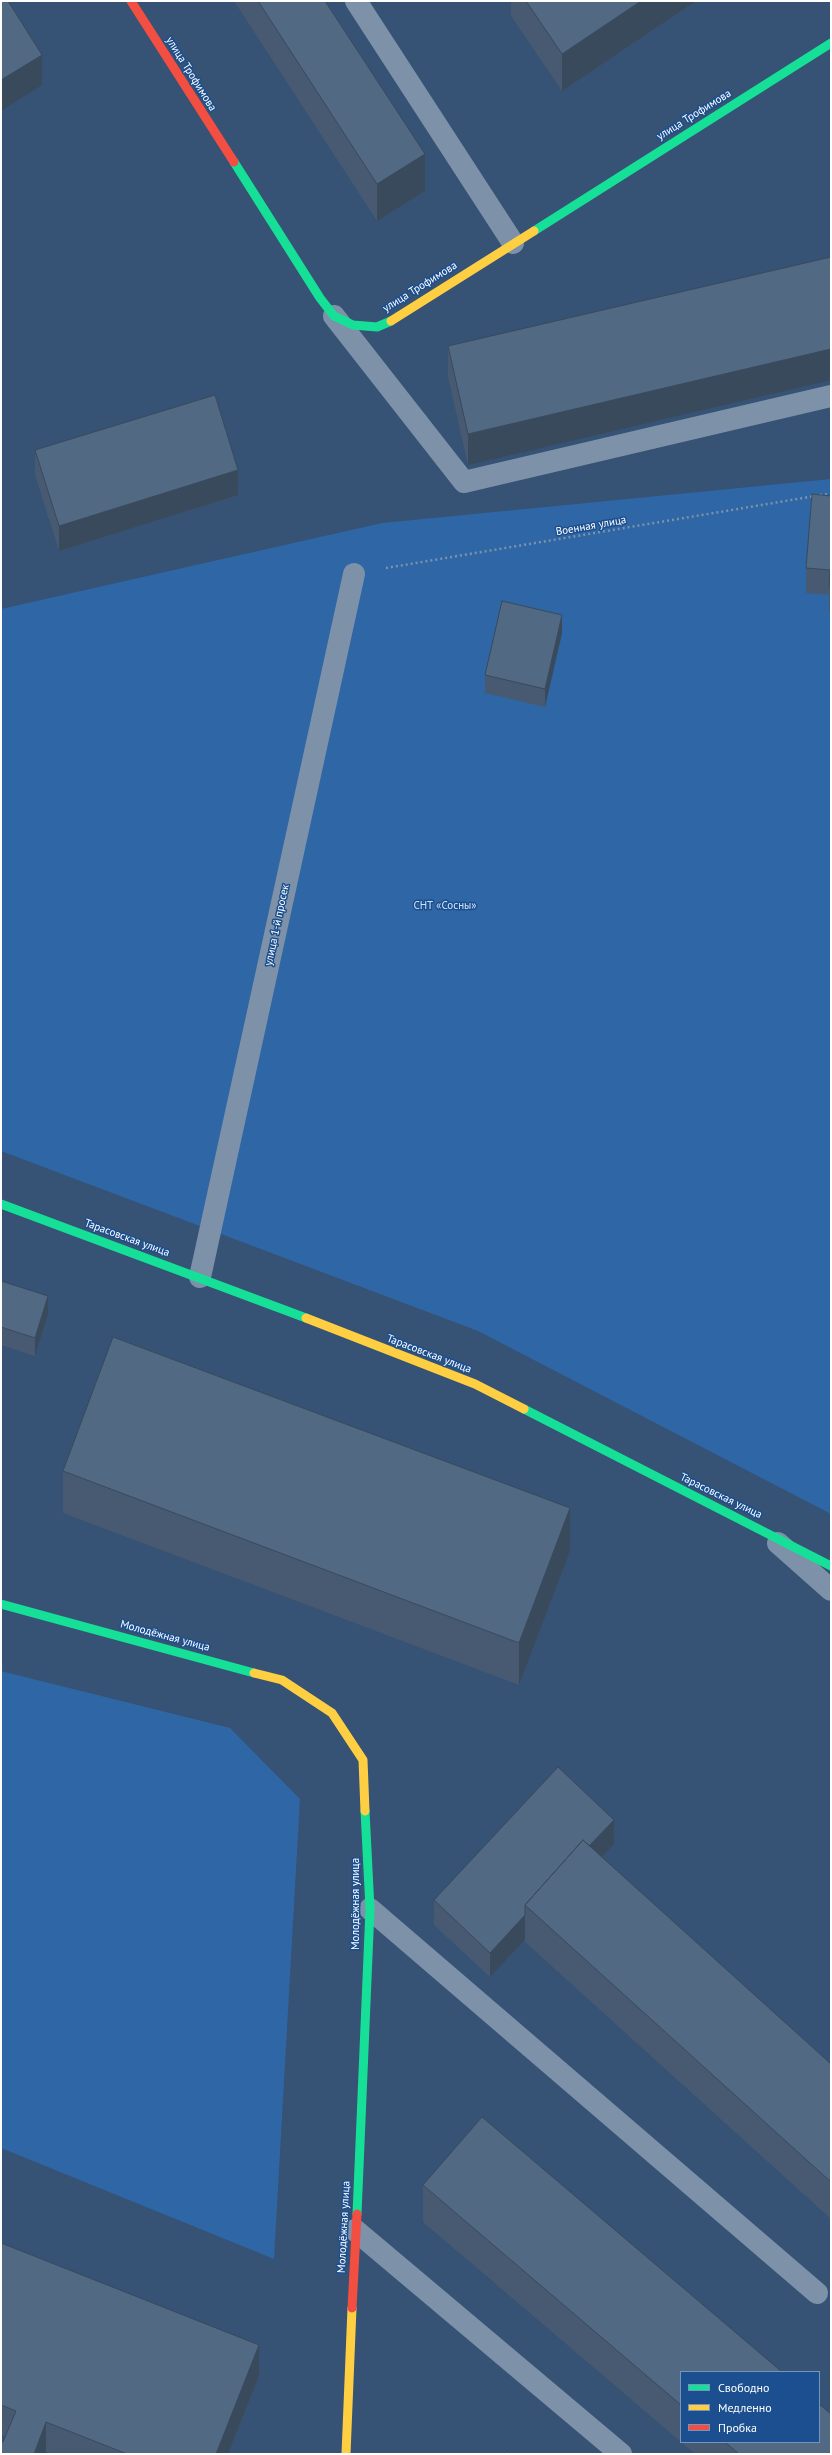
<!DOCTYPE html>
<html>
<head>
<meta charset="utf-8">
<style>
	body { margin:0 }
	#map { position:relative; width:832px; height:2455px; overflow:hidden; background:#365274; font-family:"PT Sans",sans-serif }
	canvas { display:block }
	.frame { position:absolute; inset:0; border:2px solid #fff; pointer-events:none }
	.legend { position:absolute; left:680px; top:2371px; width:140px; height:72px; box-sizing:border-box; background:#1b4f8f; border:1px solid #7695bc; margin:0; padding:5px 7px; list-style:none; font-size:12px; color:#fff }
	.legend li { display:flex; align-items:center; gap:8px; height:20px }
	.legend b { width:20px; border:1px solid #7695bc }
</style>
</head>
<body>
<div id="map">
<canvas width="832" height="2455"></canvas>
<div class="frame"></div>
<ul class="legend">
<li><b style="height:5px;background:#16e098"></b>Свободно</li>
<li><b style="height:5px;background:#ffcf43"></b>Медленно</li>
<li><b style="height:5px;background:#f24e42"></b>Пробка</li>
</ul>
</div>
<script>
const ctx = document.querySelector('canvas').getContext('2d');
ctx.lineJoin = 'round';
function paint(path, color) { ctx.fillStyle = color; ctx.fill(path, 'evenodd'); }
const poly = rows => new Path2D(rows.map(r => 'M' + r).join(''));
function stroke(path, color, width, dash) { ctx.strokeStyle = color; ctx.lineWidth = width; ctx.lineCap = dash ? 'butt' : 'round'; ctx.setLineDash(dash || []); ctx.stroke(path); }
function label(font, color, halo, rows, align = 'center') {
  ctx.font = font + ' "PT Sans",sans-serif'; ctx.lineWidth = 3; ctx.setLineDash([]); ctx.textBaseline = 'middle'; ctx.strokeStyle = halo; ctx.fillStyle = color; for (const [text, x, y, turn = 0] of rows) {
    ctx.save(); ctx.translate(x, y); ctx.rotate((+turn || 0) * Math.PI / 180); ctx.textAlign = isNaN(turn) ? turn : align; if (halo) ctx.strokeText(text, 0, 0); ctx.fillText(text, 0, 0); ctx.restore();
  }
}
paint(poly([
	[831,479,831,1514,478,1331,1,1151,1,609,382,523],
	[1,1671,230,1728,300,1799,274,2259,1,2148]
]), '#2f66a5');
stroke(poly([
	[820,495,831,494],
	[386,568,815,496]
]), '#7d92a8', 2.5, [2, 3]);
stroke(poly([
	[356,1,513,243],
	[334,316,464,482,831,396],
	[200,1277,354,574],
	[778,1543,831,1590],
	[370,1909,817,2293],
	[355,2230,621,2454]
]), '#7d92a8', 22);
stroke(poly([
	[234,162,320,298,334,316,353,325,377,327,391,321],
	[534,231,831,43],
	[1,1204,306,1318],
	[524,1409,831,1566],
	[1,1604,254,1673],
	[357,2214,370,1909,365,1811]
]), '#16e098', 9);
stroke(poly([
	[391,321,534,231],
	[306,1318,475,1384,524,1409],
	[254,1673,282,1680,332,1713,363,1760,365,1811],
	[346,2454,352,2308]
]), '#ffcf43', 9);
stroke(poly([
	[131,1,234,162],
	[352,2308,357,2214]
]), '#f24e42', 9);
paint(poly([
	[234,1,325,1,425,191,377,221],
	[511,1,696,1,562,91,511,16],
	[831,257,468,465,448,377,448,346],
	[35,450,238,495,59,551,35,475],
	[831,496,831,613,829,613,829,595,806,593,806,568],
	[562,633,545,707,485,693,485,675],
	[1,1281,48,1314,35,1356,1,1345],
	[63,1471,570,1551,519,1685,63,1513],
	[614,1844,602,1858,831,2064,831,2219,525,1942,525,1940,490,1977,434,1925,434,1900],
	[423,2185,681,2372,681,2442,423,2222],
	[1,2243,259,2376,228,2454,51,2454,46,2452,46,2454,1,2454,3,2442,6,2437,1,2435],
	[681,2442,819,2442,831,2454,695,2454]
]), '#475a72');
paint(poly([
	[641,1,696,1,562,91,562,54],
	[42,55,42,85,1,111,1,80],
	[425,154,425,191,377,221,377,184],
	[831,349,831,380,468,465,468,434],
	[238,470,238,495,59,551,59,526],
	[562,615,562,633,545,707,545,689],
	[48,1296,48,1314,35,1356,35,1338],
	[570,1508,570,1551,519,1685,519,1643],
	[614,1820,614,1844,543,1921,530,1910],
	[525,1915,525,1940,490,1977,490,1953],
	[259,2345,259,2376,228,2454,216,2454],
	[46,2422,46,2454,34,2454]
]), '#394a5c');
const building = poly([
	[1,1,8,1,42,55,1,80,1,1],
	[258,1,325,1,425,154,377,184,258,1],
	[526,1,641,1,562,54,526,1],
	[831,257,831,349,468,434,448,346,831,257],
	[215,395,238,470,59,526,35,450,215,395],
	[812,494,831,496,831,588,829,588,830,570,806,568,812,494],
	[502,601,562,615,545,689,485,675,502,601],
	[1,1281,48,1296,35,1338,1,1327,1,1281],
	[113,1337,570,1508,519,1643,63,1471,113,1337],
	[558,1767,614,1820,589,1846,583,1840,525,1905,525,1915,490,1953,434,1900,558,1767],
	[583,1840,831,2064,831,2182,525,1905,583,1840],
	[482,2117,782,2372,681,2372,681,2405,423,2185,482,2117],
	[1,2243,259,2345,216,2454,127,2454,46,2422,34,2454,1,2454,1,2442,3,2442,16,2411,1,2405,1,2243],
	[819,2404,831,2414,831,2454,739,2454,725,2442,819,2442,819,2404],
	[507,2451,510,2454,505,2454,507,2451]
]);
paint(building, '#526984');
stroke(building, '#394a5c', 1);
label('11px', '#fff', '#1b4f8f', [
	["улица Трофимова",191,74,58],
	["улица Трофимова",694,115,-32],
	["улица Трофимова",420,287,-32],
	["Военная улица",591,526,-10],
	["улица 1-й просек",277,925,-78],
	["Тарасовская улица",127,1238,20],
	["Тарасовская улица",429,1354,21],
	["Тарасовская улица",721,1496,26],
	["Молодёжная улица",165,1636,15],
	["Молодёжная улица",356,1904,-90],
	["Молодёжная улица",344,2227,-87]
]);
label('11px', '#cfe3fa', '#1b4f8f', [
	["СНТ «Сосны»",445,906]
]);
</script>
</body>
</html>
